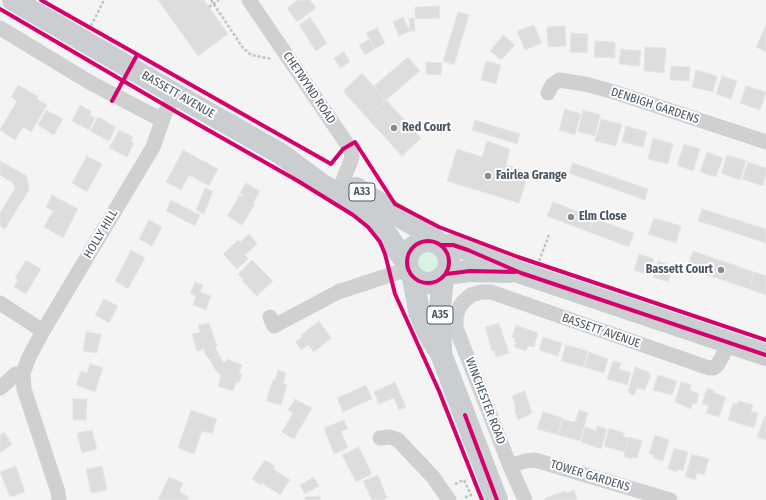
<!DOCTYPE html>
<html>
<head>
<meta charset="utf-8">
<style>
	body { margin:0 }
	canvas { display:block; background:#f4f4f4 }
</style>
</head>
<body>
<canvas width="766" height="500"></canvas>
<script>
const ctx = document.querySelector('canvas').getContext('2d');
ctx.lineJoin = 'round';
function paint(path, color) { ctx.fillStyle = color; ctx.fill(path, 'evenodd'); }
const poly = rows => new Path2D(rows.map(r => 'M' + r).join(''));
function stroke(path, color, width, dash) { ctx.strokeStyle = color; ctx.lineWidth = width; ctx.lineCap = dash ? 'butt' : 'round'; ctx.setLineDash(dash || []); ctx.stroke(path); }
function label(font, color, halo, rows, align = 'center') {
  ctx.font = font + ' "Fira Sans Condensed",sans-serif'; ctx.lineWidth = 4; ctx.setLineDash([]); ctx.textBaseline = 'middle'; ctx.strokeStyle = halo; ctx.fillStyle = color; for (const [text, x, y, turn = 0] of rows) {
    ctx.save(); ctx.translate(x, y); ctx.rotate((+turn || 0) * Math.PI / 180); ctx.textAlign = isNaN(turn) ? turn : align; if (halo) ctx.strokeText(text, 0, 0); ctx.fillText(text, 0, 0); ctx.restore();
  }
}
paint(poly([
	'417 261a11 11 0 1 1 22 0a11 11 0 1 1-22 0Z'
]), '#d9f2e3');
const building = poly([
	[158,0,204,0,228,34,198,56,158,0],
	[298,0,310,0,316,8,297,22,287,8,298,0],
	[439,6,440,18,415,19,415,7,439,6],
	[458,12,469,15,454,65,443,61,458,12],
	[310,17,327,43,316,51,299,25,310,17],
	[403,17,410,31,399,36,393,22,403,17],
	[409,18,414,18,415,31,410,31,409,18],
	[534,25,542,43,525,50,517,31,534,25],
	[766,25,766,52,756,47,766,25],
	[565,26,566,46,548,47,547,27,565,26],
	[377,28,385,43,375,49,366,33,377,28],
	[571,33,588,34,587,53,570,52,571,33],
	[503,35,515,45,501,60,490,51,503,35],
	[370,39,375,49,365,55,359,45,370,39],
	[595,41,615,42,615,58,594,57,595,41],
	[645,47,666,48,664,73,644,71,645,47],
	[621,49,641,51,639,66,619,64,621,49],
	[344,52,350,62,340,68,334,58,344,52],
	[408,57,420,71,386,100,374,86,408,57],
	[486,61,501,65,496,84,481,80,486,61],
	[426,62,442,63,441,75,426,74,426,62],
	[671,66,690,67,689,81,670,80,671,66],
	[696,70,717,76,713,92,692,87,696,70],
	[362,73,386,100,367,118,343,91,362,73],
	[722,76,737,81,731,99,716,94,722,76],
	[18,85,39,97,37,99,47,105,31,132,23,127,15,140,0,130,17,101,11,97,18,85],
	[746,86,766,92,760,110,740,103,746,86],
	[386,100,421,138,402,156,367,118,386,100],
	[80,105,92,112,89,115,95,118,89,130,72,121,80,105],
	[565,109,581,114,575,135,559,130,565,109],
	[46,110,63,119,54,135,38,125,46,110],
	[583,110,600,115,595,136,578,132,583,110],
	[98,117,116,127,109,141,90,131,98,117],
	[601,119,622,124,616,146,595,141,601,119],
	[475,120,520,134,517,144,472,130,475,120],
	[626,126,647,132,643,147,622,142,626,126],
	[119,130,133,137,131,141,134,143,127,157,109,148,119,130],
	[653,138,673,144,668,164,648,159,653,138],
	[487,141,510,149,506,165,529,172,519,203,447,181,457,149,482,157,487,141],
	[684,144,700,149,693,171,677,165,684,144],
	[183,150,218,169,209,186,189,175,181,190,166,182,183,150],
	[707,152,723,158,716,177,700,172,707,152],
	[727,155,746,161,740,180,721,173,727,155],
	[87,156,102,164,87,192,72,183,87,156],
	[0,161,27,176,29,190,5,229,0,226,0,213,15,188,13,183,0,175,0,161],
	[748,162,766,168,766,175,763,186,742,179,748,162],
	[573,163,648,189,645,200,569,173,573,163],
	[246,183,260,191,253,203,255,204,242,225,227,216,240,195,242,197,243,195,240,193,246,183],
	[205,188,213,191,204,214,196,210,205,188],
	[52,195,78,209,63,238,44,227,53,211,46,207,52,195],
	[171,200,200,215,195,226,166,211,171,200],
	[553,202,594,218,589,232,547,216,553,202],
	[702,209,766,229,766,243,698,221,702,209],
	[594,218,634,233,629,247,589,232,594,218],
	[654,218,681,226,676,243,648,234,654,218],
	[149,220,162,227,152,246,139,239,149,220],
	[249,234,257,244,245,255,248,259,237,269,223,254,238,240,240,242,249,234],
	[131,250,145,258,128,289,115,281,131,250],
	[693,251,754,272,749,289,687,268,693,251],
	[639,254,654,259,649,275,634,270,639,254],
	[26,260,41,269,26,294,14,287,18,280,15,278,26,260],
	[252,260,273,281,257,296,242,281,244,280,238,274,252,260],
	[658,261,673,266,668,282,653,277,658,261],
	[754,272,766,276,766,295,749,289,754,272],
	[195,282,203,285,200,292,211,296,206,310,193,305,196,296,190,294,195,282],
	[104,299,118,306,109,323,95,315,104,299],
	[319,321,331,338,314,352,308,345,301,350,296,342,302,337,301,335,319,321],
	[209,323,217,346,215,347,219,355,210,360,205,354,204,349,197,351,192,334,200,332,198,325,209,323],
	[499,323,509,353,496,357,494,350,492,351,485,327,499,323],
	[516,325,538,333,534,347,528,346,526,351,514,347,516,342,514,341,515,338,512,337,516,325],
	[86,332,101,334,97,353,83,351,86,332],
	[543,337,562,343,558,356,539,350,543,337],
	[566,345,588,351,583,367,561,361,566,345],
	[589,352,608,359,604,373,584,367,589,352],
	[219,355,222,361,226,362,227,359,242,365,239,373,242,375,239,383,236,382,233,391,218,386,221,375,216,371,210,360,219,355],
	[613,361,621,363,619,369,631,373,627,385,607,379,613,361],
	[90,364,103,368,95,392,76,385,81,371,87,373,90,364],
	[635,367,649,372,649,374,651,375,645,390,637,388,635,394,633,395,629,393,628,391,635,367],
	[278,370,286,373,283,384,287,385,281,405,266,401,273,380,275,380,278,370],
	[658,375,677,381,672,395,653,390,658,375],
	[395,382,406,407,399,410,394,398,379,404,374,392,395,382],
	[681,382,691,385,690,390,699,394,696,404,693,403,691,409,675,402,681,382],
	[366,385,372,399,343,412,337,398,366,385],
	[707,388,715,391,714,393,726,397,719,417,706,413,709,406,702,404,707,388],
	[525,391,532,413,518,420,514,409,516,409,512,396,525,391],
	[73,399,87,399,86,420,73,420,73,399],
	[295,399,312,408,294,439,282,432,293,413,288,410,295,399],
	[739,401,753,405,751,411,758,413,754,428,728,420,733,403,737,404,739,401],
	[191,410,217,419,212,434,202,431,194,454,178,448,191,410],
	[579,410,588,413,580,441,558,435,562,419,575,422,579,410],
	[543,412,563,418,558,435,537,429,543,412],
	[765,416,766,417,766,440,757,437,765,416],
	[344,420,348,429,341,431,348,448,334,454,324,428,344,420],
	[597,426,607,429,601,449,581,442,585,427,596,431,597,426],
	[609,428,624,433,623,436,629,438,625,452,604,446,609,428],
	[92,430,97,449,82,453,77,433,92,430],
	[4,432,12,444,0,453,0,435,4,432],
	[655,435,669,440,663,461,653,458,654,455,649,454,655,435],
	[629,437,642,441,637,458,632,457,632,459,625,457,625,455,624,455,629,437],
	[359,447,372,474,356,482,342,455,359,447],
	[674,448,688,452,683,471,678,469,677,472,668,469,674,448],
	[692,454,709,459,704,475,697,473,695,480,685,477,692,454],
	[265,460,275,466,273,469,290,480,280,495,262,483,261,485,252,479,265,460],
	[16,466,25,492,10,497,0,472,16,466],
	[102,466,107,490,91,493,86,469,102,466],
	[378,475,387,498,383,500,372,500,363,481,378,475],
	[169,477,183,483,179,492,189,497,187,500,158,500,169,477],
	[314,477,319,486,305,494,300,485,314,477],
	[574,490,577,500,545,500,545,498,565,491,566,493,574,490],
	[320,496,320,500,305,500,305,497,320,496]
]);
paint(building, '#ddddde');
stroke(building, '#e5e6e7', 1);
stroke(poly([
	[211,0,243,48,251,55,272,59],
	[209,7,219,0],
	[91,26,104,0],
	[539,261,549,235],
	[455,484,464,480,471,495,466,497,466,500]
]), '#bcc7c4', 2.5, [3, 2]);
stroke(poly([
	[249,0,351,150,352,157,350,163,343,180],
	[0,28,91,83,162,120],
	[548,93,552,85,559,80,585,84,614,92,766,142],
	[0,303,43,331],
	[270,317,274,326,338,292,408,269],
	[0,388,16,374,23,373],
	[380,438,390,437,398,440,433,477,449,500],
	[510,466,525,461,535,460,670,500],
	[59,500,58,492,24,389,23,373,29,357,43,331,153,147,165,113,175,94],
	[525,500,510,466,456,328,456,317,459,308,463,302,471,295,481,292,491,292,709,368,714,368,718,364,724,353,727,343]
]), '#ced0d2', 15);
stroke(poly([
	[13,0,175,94,281,154,320,183,360,208,374,219,385,232,406,262],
	[356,188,407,221,428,232,437,242],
	'407 262a21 21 0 1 1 42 0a21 21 0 1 1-42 0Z',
	[441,245,453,245,468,250,521,273,766,355],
	[446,274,470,271,510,272],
	[413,278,419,311,428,333,441,354,497,500],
	[441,351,440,309,443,276]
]), '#caced1', 22);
stroke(poly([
	[41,0,331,164,343,149,355,142,395,204,439,227,518,257,766,340],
	[0,9,180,114,298,181,353,215,368,227,380,242,385,254,395,294,439,391,482,500],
	[112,101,137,55],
	'407 262a21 21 0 1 1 42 0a21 21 0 1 1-42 0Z',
	[441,245,453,245,468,250,521,273,766,355],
	[446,274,470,271,515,272],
	[465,415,497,500]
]), '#d6006c', 4);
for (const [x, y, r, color] of [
	[394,128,4,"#868d94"],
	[488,176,4,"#868d94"],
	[571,217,4,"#868d94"],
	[721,270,4,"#868d94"]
]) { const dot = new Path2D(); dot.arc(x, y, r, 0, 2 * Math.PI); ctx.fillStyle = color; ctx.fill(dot); stroke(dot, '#fff', 1.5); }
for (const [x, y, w] of [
	[362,192,26],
	[440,315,26]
]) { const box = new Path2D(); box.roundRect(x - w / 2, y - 9, w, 18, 3); ctx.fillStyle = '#fff'; ctx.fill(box); stroke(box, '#4a5661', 1); }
label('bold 11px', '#4a5661', null, [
	["A33",362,192],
	["A35",440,315]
]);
label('12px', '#4a5661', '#fff', [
	["CHETWYND ROAD",309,88,56],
	["BASSETT AVENUE",178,95,30],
	["DENBIGH GARDENS",655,106,18],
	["HOLLY HILL",101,234,-59],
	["BASSETT AVENUE",601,331,19],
	["WINCHESTER ROAD",485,401,69],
	["TOWER GARDENS",590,476,17]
]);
label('bold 12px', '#4a5661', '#fff', [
	["Red Court",402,128],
	["Fairlea Grange",496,176],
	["Elm Close",579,217],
	["Bassett Court",713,270,"right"]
], 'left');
</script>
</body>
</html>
